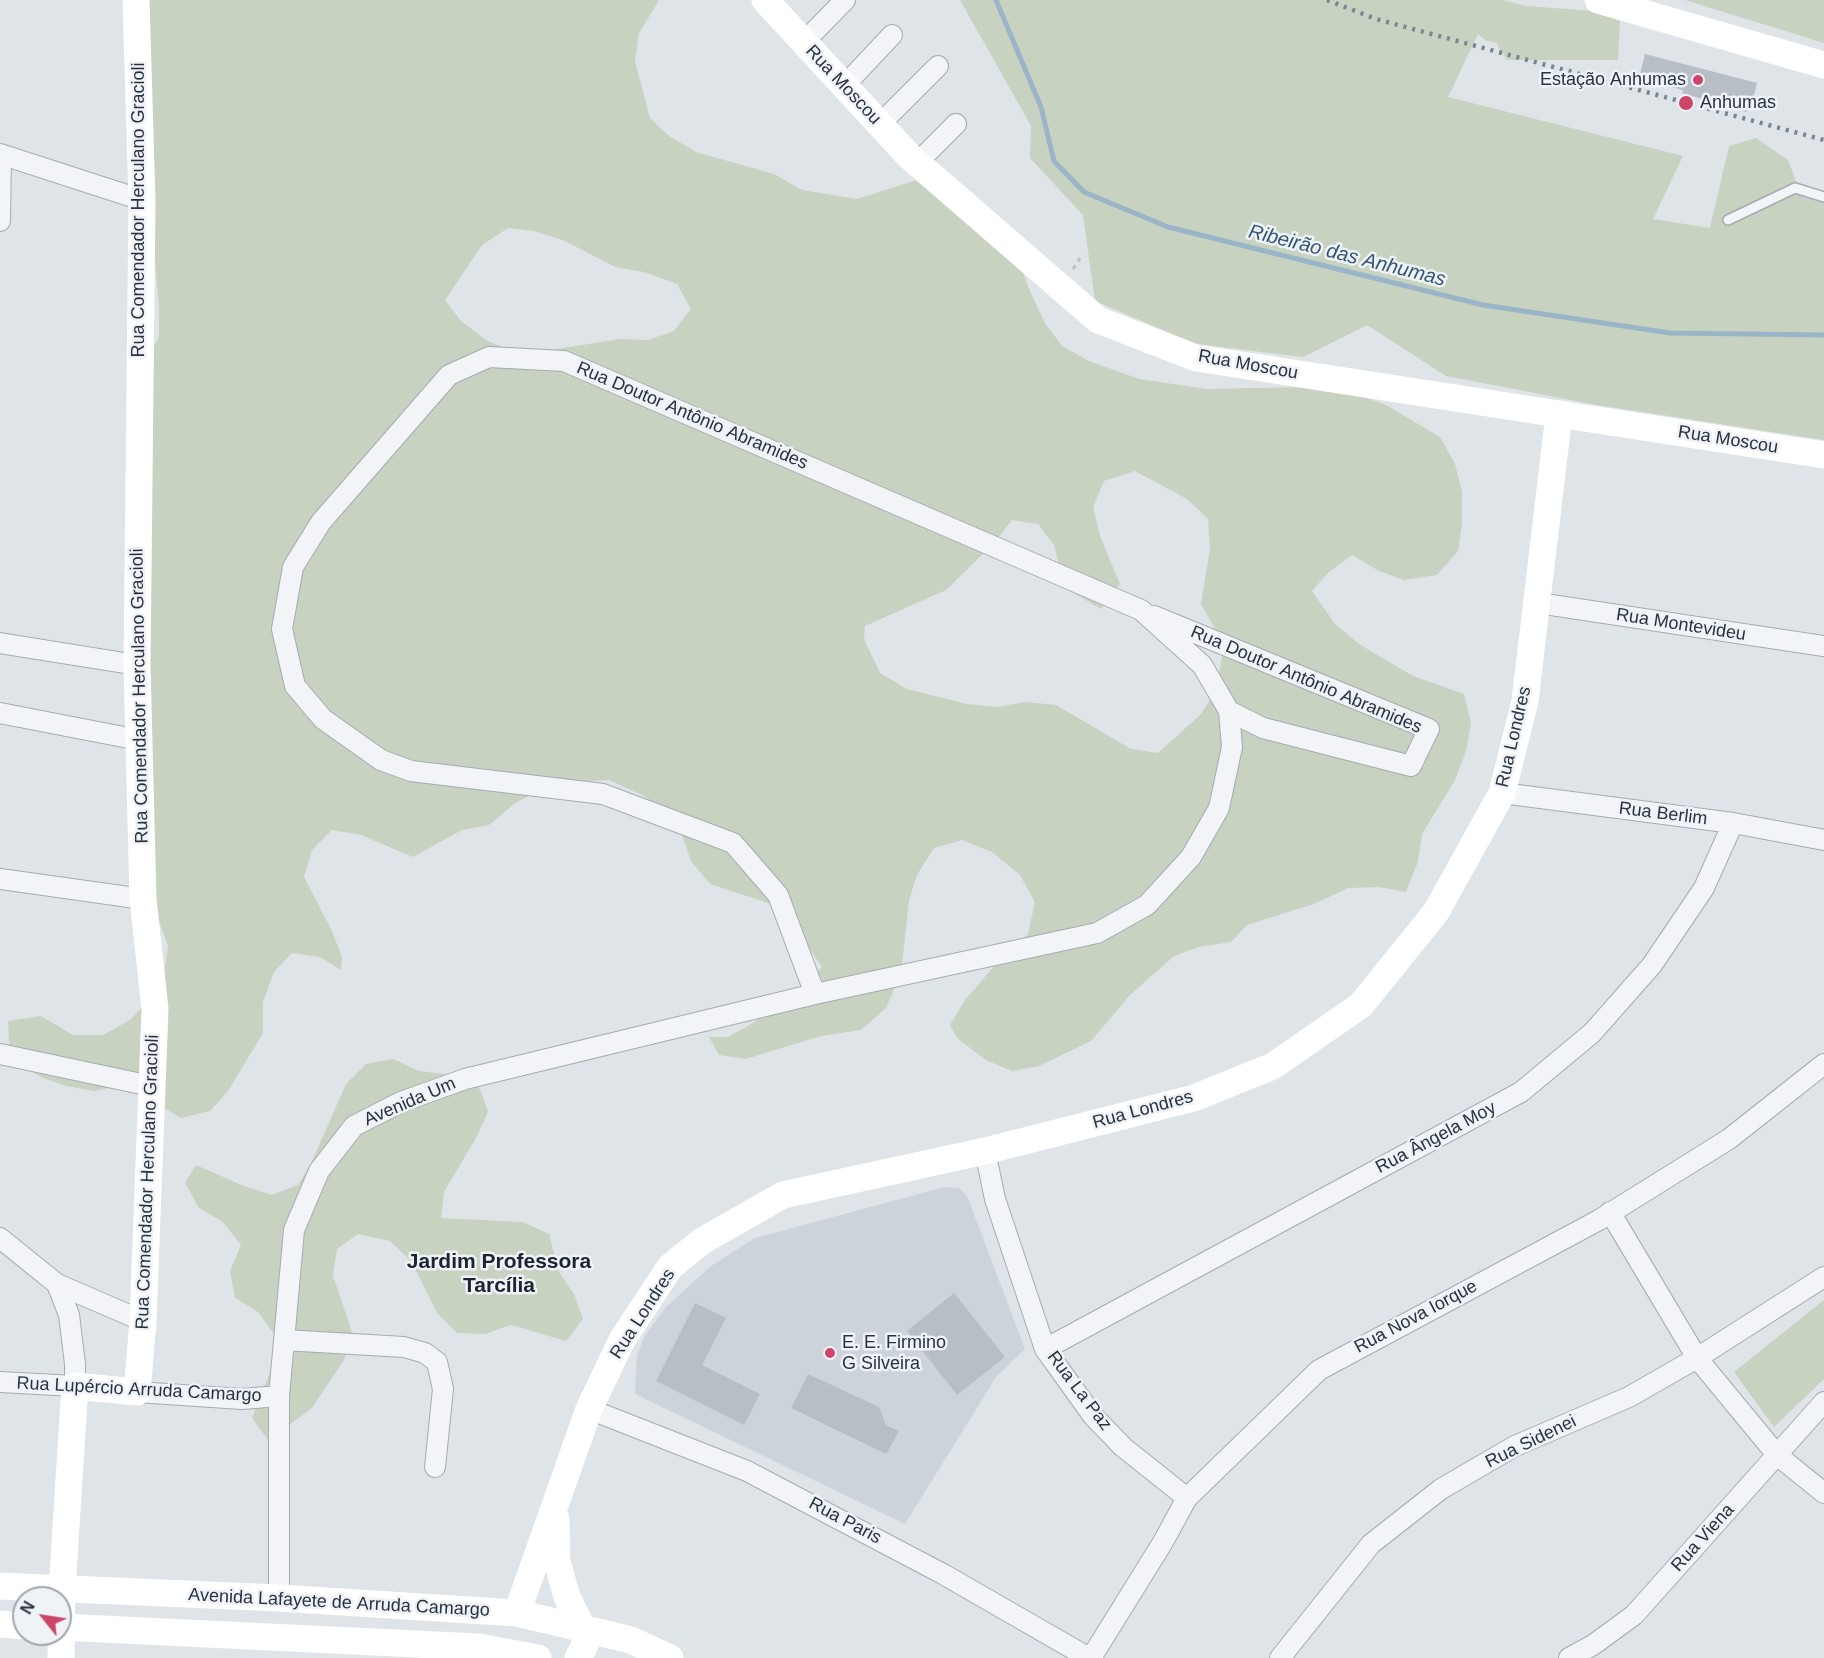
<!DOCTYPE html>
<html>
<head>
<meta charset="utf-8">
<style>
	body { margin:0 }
	#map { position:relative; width:1824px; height:1658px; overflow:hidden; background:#dfe4e8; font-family:Helvetica,sans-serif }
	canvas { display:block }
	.north { position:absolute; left:12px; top:1586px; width:60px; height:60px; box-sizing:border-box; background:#eff2f6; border:2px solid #9fa6ad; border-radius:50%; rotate:300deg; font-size:16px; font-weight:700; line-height:24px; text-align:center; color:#28333f }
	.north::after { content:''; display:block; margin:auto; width:21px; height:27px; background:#cb4669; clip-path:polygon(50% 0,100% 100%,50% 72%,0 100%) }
</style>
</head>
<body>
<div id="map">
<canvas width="1824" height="1658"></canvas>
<div class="north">N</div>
</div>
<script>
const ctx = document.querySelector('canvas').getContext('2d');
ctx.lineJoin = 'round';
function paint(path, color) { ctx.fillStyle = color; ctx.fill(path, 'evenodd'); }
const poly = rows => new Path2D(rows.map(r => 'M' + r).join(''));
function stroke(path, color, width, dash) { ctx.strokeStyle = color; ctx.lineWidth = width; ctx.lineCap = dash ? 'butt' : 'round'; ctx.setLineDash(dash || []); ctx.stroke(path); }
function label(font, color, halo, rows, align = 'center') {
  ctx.font = font + ' Helvetica,sans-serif'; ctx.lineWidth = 5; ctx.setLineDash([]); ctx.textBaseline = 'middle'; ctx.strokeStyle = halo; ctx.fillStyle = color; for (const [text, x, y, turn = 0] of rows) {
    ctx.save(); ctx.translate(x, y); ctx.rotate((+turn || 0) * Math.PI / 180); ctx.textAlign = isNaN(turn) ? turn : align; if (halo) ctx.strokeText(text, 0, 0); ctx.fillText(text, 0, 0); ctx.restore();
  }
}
paint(poly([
	[945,1187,959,1188,967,1196,1025,1349,996,1377,905,1524,635,1394,637,1356,644,1337,665,1308,711,1266,755,1238]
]), '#cdd3da');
paint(poly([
	[132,0,659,0,639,33,635,61,650,118,669,136,696,152,774,174,802,190,857,199,917,180,1015,250,1029,289,1045,323,1062,346,1089,361,1139,379,1207,389,1305,387,1361,396,1386,405,1440,437,1455,464,1462,492,1462,523,1458,551,1437,575,1404,580,1379,571,1352,555,1329,572,1312,591,1335,624,1359,644,1413,676,1464,694,1471,723,1466,751,1455,780,1422,834,1418,862,1406,892,1379,887,1348,888,1314,904,1247,925,1231,942,1199,947,1174,956,1130,995,1091,1041,1039,1066,1012,1071,986,1060,958,1039,950,1025,965,1000,1003,956,1028,934,1035,902,1020,875,992,852,962,840,934,848,917,875,909,900,901,974,886,1008,861,1030,821,1036,746,1059,719,1055,709,1037,728,1037,753,1023,802,988,822,967,794,926,768,903,710,884,691,861,682,835,667,814,644,796,609,780,572,782,539,790,514,804,489,825,462,830,413,857,361,835,332,830,312,850,304,877,332,931,342,957,341,970,320,957,292,953,274,972,263,1002,263,1033,228,1091,210,1111,181,1118,154,1102,135,1084,94,1091,66,1086,41,1077,10,1059,8,1021,41,1016,73,1035,103,1035,130,1020,148,1001,164,974,168,946,157,915,142,888,154,346,159,337,159,307],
	[508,228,534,231,565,241,615,267,644,272,677,284,691,309,674,331,648,340,620,339,539,352,511,351,486,340,461,321,445,300,482,245],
	[1135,471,1187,499,1208,519,1210,549,1201,604,1215,629,1222,657,1216,690,1201,714,1158,753,1131,749,1056,705,1025,702,998,707,967,704,907,689,880,673,864,639,865,626,946,590,995,542,1012,520,1038,524,1054,545,1061,574,1077,595,1101,609,1120,584,1100,536,1093,507,1104,481],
	[960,0,1502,0,1526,6,1595,11,1620,21,1618,60,1507,60,1496,43,1485,40,1478,34,1448,97,1683,156,1653,219,1710,228,1729,146,1756,138,1788,160,1802,197,1824,203,1824,440,1597,405,1446,376,1367,325,1303,357,1196,344,1095,301,1083,215,1030,158,1031,126],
	[1685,0,1824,0,1824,43],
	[393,1059,419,1071,445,1074,479,1086,488,1112,476,1138,444,1192,441,1218,523,1222,549,1234,559,1272,574,1294,583,1319,566,1341,511,1325,485,1334,457,1333,437,1313,411,1261,390,1241,358,1234,337,1249,333,1276,352,1332,344,1360,311,1409,268,1440,252,1418,274,1362,274,1334,258,1312,235,1298,230,1271,241,1245,223,1222,199,1208,185,1183,196,1165,244,1186,272,1195,298,1185,312,1161,346,1084,366,1064],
	[1824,1300,1824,1379,1774,1427,1734,1372]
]), '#c7d2c1');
stroke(poly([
	[996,0,1041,107,1054,161,1084,192,1168,227,1483,305,1670,333,1824,335]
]), '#9bb5c8', 5);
paint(poly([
	[1645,54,1757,83,1751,107,1746,112,1682,93,1683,90,1639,78],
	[954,1293,1005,1357,957,1395,907,1331],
	[695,1303,726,1318,702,1365,760,1394,744,1425,656,1381],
	[808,1374,879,1407,886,1425,899,1431,886,1454,791,1408]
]), '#b7bec5');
const lane = poly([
	[1728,220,1795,188,1824,197]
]);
const street = poly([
	[804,42,845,0],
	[844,86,892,35],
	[880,124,938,66],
	[0,154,142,200],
	[917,163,956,124],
	[0,221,1,155],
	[1538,603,1824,646],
	[1154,616,1429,729,1411,766,1263,728,1229,711],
	[0,643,137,665],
	[0,713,139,740],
	[1502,793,1733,823,1824,840],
	[0,879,143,899],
	[0,1054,151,1086],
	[985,1151,995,1199,1045,1349,1093,1416,1123,1447,1187,1498],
	[1610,1212,1697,1358,1777,1455,1824,1493],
	[0,1238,57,1284,69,1315,75,1364,75,1386,0,1382],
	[57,1284,143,1321],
	[284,1340,404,1347,425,1353,437,1362,443,1389,435,1467],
	[1045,1349,1521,1092,1592,1033,1652,965,1704,888,1733,823],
	[137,1392,242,1399,279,1396],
	[589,1409,747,1471,943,1574,1089,1658],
	[279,1598,279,1396,294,1230,319,1171,354,1126,401,1102,465,1079,815,994,1097,933,1147,905,1191,857,1219,808,1232,747,1229,711,1202,665,1141,610,564,361,489,357,449,375,321,522,293,567,282,629,295,686,323,719,381,760,411,771,603,794,733,843,778,895,815,994],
	[1091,1658,1163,1542,1187,1498,1319,1370,1599,1220,1729,1139,1824,1064],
	[1280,1658,1371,1544,1441,1489,1515,1446,1629,1397,1697,1358,1824,1277],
	[1569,1658,1593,1645,1634,1615,1824,1402]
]);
stroke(lane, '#a4abb2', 12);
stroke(street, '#a4abb2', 22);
stroke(poly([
	[1073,269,1080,258]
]), '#bdc2c7', 3, [4.5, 4.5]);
stroke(lane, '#f2f4f7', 9);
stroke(street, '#f2f4f7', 20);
stroke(poly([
	[765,0,909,156,1098,320,1196,358,1824,455],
	[1598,0,1824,65],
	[556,1519,557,1561,567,1597,583,1629,585,1645,578,1658],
	[0,1586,279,1598,517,1613,631,1640,670,1658],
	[517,1613,589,1409,622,1340,670,1267,702,1241,783,1195,985,1151,1194,1098,1273,1066,1361,1005,1436,912,1502,793,1525,701,1559,414],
	[0,1624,24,1626],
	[60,1627,479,1647,538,1658],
	[61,1658,62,1589,75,1386,137,1392,143,1321,155,1009,143,899,137,665,142,200,136,0]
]), '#fff', 27);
stroke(poly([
	[1327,0,1376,19,1824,140]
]), '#798591', 4.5, [3, 6]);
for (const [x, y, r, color] of [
	[1698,80,6,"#cb4669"],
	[1686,103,8,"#cb4669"],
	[830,1353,6,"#cb4669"]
]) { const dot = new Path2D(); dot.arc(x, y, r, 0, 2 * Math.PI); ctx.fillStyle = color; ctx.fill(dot); stroke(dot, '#eff2f6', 2); }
label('18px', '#28333f', '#eff2f6', [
	["Estação Anhumas",1686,80,"right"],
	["Anhumas",1700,103],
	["E. E. Firmino",842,1343],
	["G Silveira",842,1364]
], 'left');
label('18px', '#28333f', '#eff2f6', [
	["Rua Moscou",843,85,47],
	["Rua Comendador Herculano Gracioli",139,210,-90],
	["Rua Moscou",1248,365,10],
	["Rua Doutor Antônio Abramides",692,416,23],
	["Rua Moscou",1728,440,9],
	["Rua Montevideu",1681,625,9],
	["Rua Doutor Antônio Abramides",1306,680,23],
	["Rua Comendador Herculano Gracioli",140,696,-91],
	["Rua Londres",1514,737,-77],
	["Rua Berlim",1663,814,7],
	["Avenida Um",410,1102,-23],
	["Rua Londres",1143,1110,-15],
	["Rua Ângela Moy",1436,1138,-28],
	["Rua Comendador Herculano Gracioli",148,1182,-88],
	["Rua Londres",643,1314,-57],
	["Rua Nova Iorque",1416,1317,-28],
	["Rua Lupércio Arruda Camargo",139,1390,3],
	["Rua La Paz",1079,1391,53],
	["Rua Sidenei",1531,1442,-26],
	["Rua Paris",845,1521,28],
	["Rua Viena",1703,1538,-48],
	["Avenida Lafayete de Arruda Camargo",339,1603,3]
]);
label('italic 20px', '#335672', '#eff2f6', [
	["Ribeirão das Anhumas",1347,256,14]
]);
label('bold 21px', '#1b2430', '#eff2f6', [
	["Jardim Professora",499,1262],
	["Tarcília",499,1286]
]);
</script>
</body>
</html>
